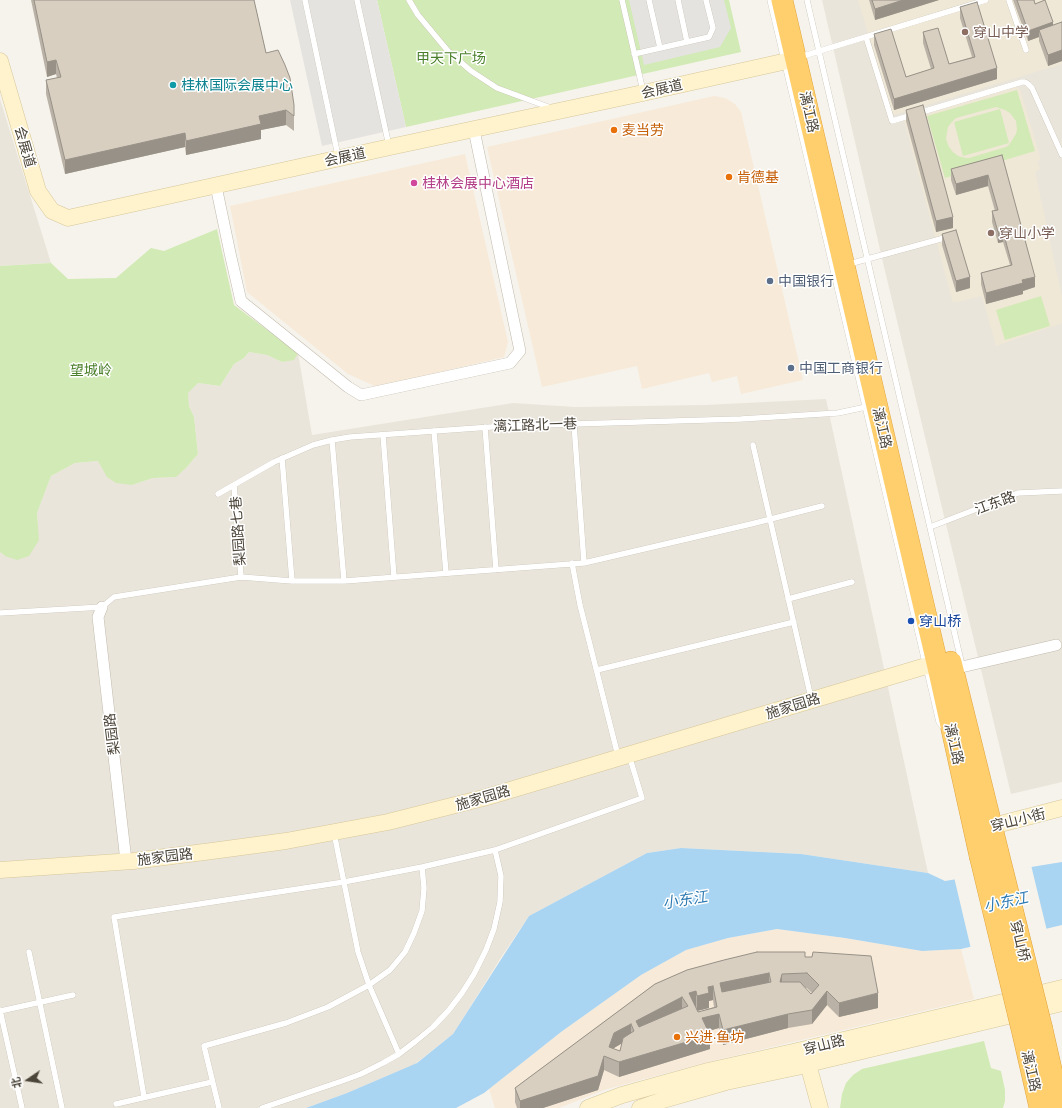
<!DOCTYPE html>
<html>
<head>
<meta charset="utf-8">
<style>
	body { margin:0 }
	#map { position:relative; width:1062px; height:1108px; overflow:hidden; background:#f6f3ec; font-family:"Exo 2","Noto Sans SC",sans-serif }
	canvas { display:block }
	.north { position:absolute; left:8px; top:1060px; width:40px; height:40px; -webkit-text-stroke:3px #fff; paint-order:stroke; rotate:257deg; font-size:11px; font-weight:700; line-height:16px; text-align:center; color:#4b4439 }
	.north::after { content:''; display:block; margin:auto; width:14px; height:18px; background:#4b4439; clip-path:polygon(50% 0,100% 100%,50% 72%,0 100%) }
</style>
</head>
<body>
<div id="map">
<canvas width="1062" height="1108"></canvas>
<div class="north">北</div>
</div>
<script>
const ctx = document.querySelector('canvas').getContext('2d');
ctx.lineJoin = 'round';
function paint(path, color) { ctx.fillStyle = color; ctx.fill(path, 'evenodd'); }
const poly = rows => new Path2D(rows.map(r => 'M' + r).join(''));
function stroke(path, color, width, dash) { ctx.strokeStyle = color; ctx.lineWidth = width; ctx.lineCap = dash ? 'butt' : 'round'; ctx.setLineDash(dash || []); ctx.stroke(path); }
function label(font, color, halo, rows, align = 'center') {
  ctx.font = font + ' "Exo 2","Noto Sans SC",sans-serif'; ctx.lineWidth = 3; ctx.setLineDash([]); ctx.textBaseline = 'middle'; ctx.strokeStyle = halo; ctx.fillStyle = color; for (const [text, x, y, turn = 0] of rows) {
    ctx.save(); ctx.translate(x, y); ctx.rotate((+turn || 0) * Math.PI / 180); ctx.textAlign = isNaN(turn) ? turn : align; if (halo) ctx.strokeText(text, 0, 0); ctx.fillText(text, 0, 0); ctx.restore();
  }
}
paint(poly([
	[822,0,1062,0,1062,782,1011,794,885,271],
	[0,99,51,263,0,266],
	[249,352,267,355,282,362,298,353,312,435,513,403,575,407,705,405,826,399,928,873,801,854,681,848,647,853,529,916,502,956,453,1034,415,1064,347,1093,306,1108,0,1108,0,552,5,556,38,540,37,513,51,476,75,463,98,461,132,485,153,478,175,477,186,468,198,454,194,417,189,406,187,393,198,383,220,386,234,364,244,358]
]), '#eae5da');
paint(poly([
	[714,96,725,98,735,104,741,112,803,380,741,394,737,376,712,382,709,373,642,389,637,366,542,387,487,147],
	[465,154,508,342,504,357,377,387,348,374,247,292,230,206],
	[777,929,845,938,922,951,961,949,974,999,704,1063,607,1089,559,1108,495,1108,489,1089,561,1032,641,975,686,950,728,938]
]), '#f7ead8');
paint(poly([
	[858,0,1062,0,1062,64,893,115],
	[1015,87,1020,89,1041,160,1037,161,1040,169,1035,172,1062,297,1062,323,996,346,982,296,953,303,904,120]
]), '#efe8d6');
paint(poly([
	[377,0,729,0,741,52,406,127],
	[1017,90,1035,151,945,178,927,116],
	[996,107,1005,110,1010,113,1016,121,1017,129,1016,134,1009,145,1006,147,969,158,966,158,958,156,953,152,949,147,946,139,948,127,951,123,956,118],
	[1000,109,1009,143,963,156,954,122],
	[217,229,234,305,298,353,294,360,282,362,267,355,249,352,244,358,234,364,220,386,198,383,188,393,189,406,194,417,198,454,186,468,176,477,153,478,132,485,116,483,107,477,98,461,75,463,51,476,37,513,39,540,29,556,17,560,5,556,0,552,0,266,51,263,68,279,116,278,151,248,164,251],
	[1041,296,1050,326,1005,340,996,310],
	[984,1041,991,1068,1001,1071,1005,1090,1005,1101,1003,1108,840,1108,842,1094,846,1083,853,1075,862,1069]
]), '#d2eab5');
paint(poly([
	[290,0,377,0,406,127,322,146],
	[629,0,724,0,731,28,720,47,644,65]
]), '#e5e3e0');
paint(poly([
	[681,848,801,854,928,873,945,881,1062,862,1062,925,961,949,922,951,845,938,777,929,728,938,686,950,641,975,561,1032,484,1093,456,1108,306,1108,347,1093,417,1063,453,1034,529,916,647,853]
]), '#a9d4f2');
paint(poly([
	[1031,865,1047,931,971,949,954,877]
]), '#f6f3ec');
const lane = poly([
	[305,0,338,156],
	[357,0,389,146],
	[409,0,418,15,448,51,471,71,497,88,551,108],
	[622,0,643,91],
	[649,0,660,48],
	[678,0,687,42],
	[770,0,939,722,942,726],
	[807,0,962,665],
	[1009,0,1026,50],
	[866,37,892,121,1022,82,1025,82,1028,84,1032,88,1062,155],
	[634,54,709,37,713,28,706,0],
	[800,57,986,0],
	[849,264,948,237],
	[574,424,584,563],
	[485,427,496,570],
	[434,431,446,573],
	[383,435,394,577],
	[332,440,344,581],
	[753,445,811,698],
	[282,458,292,581],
	[234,485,241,577],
	[218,494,274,462,313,445,332,440,350,437,505,426,741,419,838,413,866,407],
	[930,527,1018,493,1062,491],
	[572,563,580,605,618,756],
	[788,599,852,582],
	[0,613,102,607,114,597,241,577,292,581,344,581,584,563,751,524,822,506],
	[597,670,794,622],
	[334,833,358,952,369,985,399,1054],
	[29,952,62,1108],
	[0,1010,22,1108],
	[0,1011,73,995],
	[144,1097,114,917,344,882,422,867,495,850,642,798,629,755],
	[116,1104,212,1082],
	[219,1108,204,1046,286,1023,328,1007,369,985,390,970,405,952,414,933,422,911,424,888,422,867],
	[262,1108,342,1081,361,1074,383,1063,399,1054,416,1041,433,1027,449,1010,462,993,474,974,486,950,494,929,500,902,501,876,495,850]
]);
const street = poly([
	[216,186,230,253,241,301,348,387,361,395,510,363,520,351,474,130],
	[102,607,98,617,126,861],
	[953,669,1056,645]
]);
const secondary = poly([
	[0,61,38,191,52,211,68,218,390,147,643,93,796,59],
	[981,829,1062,808],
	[0,870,133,861,212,851,286,841,388,822,487,797,926,666,949,669],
	[805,1053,820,1108],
	[588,1108,622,1095,708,1071,793,1052,1062,988],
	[640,1108,663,1100,726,1082,797,1067,808,1064,1062,1003]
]);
const highway = poly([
	[782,0,938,667,980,856],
	[951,662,998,852],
	[1042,1029,1060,1108],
	[1023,1034,1040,1108]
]);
stroke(lane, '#c2bbae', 6);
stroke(street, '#c2bbae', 12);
stroke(secondary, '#d6c79b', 17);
stroke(highway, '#e0a43c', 22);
stroke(lane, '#fff', 5.5);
stroke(street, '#fff', 11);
stroke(secondary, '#fff3cd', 16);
stroke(highway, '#ffcf6e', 21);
const highwayBridge = poly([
	[998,852,1042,1029],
	[980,856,1023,1034]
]);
stroke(highwayBridge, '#e0a43c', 22, []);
stroke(highwayBridge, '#ffcf6e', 21);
paint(poly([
	[31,0,254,0,266,53,294,105,294,131,286,125,261,130,261,139,186,155,185,147,65,174,46,94,46,80,57,78,56,74,47,77],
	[869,0,939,0,875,20],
	[1013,0,1034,0,1035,4,1053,25,1062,22,1062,61,1048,66,1039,41,1039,37,1028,41],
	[960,7,997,79,894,110,874,45,874,34,906,77,931,69,923,43,923,32,949,64,972,57,960,18],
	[906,110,953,228,936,232,906,121],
	[1002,155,1035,287,1023,291,1023,294,986,304,981,284,981,273,1010,265,1003,242,998,243,992,222,992,211,995,211,988,186,956,195,951,180,951,169],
	[942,234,970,288,956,292,942,245],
	[805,957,878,1008,839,1017,827,1005,812,1024,788,1028,723,1045,719,1028,708,1031,710,1049,619,1077,604,1070,598,1090,543,1108,517,1108,515,1102,515,1088,655,984],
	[805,988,807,988,812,993,811,994],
	[713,1000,714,1007,698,1012,697,1011,709,1008,709,1001],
	[622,1043,620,1051,613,1049,614,1048]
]), '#bab2a6');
paint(poly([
	[903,0,939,0,875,20,875,9],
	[1053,22,1053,32,1039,30,1039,37,1028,41,1028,31],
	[1062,50,1062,61,1048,66,1048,55],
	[56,60,56,74,47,77,47,62],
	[997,68,997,79,894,110,894,99],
	[286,110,286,125,261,130,261,139,186,155,186,141,259,116],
	[185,133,185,147,65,174,65,160],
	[988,175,988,186,956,195,956,184],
	[953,217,953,228,936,232,936,221],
	[1003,231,1003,242,998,243,998,232],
	[970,277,970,288,956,292,956,281],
	[1035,277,1035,287,1023,291,1023,294,986,304,986,293,1022,280],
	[769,973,769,987,720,998,720,983],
	[782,974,782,988,780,982],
	[713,986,713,1000,709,1001,709,1008,697,1011,697,996,708,987],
	[696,991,696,1006,689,1007,689,993],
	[827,991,827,1005,812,1024,812,1010],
	[878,993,878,1008,839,1017,839,1003],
	[682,997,682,1011,636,1036,636,1021],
	[719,1014,719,1028,702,1033,702,1018],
	[788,1014,788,1028,723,1045,723,1030],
	[631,1024,631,1038,614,1048,610,1058,609,1047,614,1033],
	[710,1035,710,1049,619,1077,619,1062],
	[604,1056,604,1070,598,1090,543,1108,520,1108,520,1101]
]), '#979187');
const building = poly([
	[34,0,254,0,266,53,278,50,285,65,290,78,294,105,294,116,286,110,259,116,261,124,186,141,185,133,65,160,46,80,61,77,56,60,47,62,34,0],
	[872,0,903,0,875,9,872,0],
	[1017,0,1034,0,1035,4,1045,0,1053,22,1028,31,1017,0],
	[977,2,997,68,894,99,874,34,891,29,906,77,934,68,923,32,938,28,949,64,975,57,960,7,977,2],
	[1062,22,1062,50,1048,55,1039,30,1062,22],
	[923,105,953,217,936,221,906,110,923,105],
	[1002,155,1035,277,1022,280,1023,283,986,293,981,273,1012,265,1003,231,998,232,992,211,998,210,988,175,956,184,951,169,1002,155],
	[956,230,970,277,956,281,942,234,956,230],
	[757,952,805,952,805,957,812,957,813,952,871,956,878,993,839,1003,827,991,812,1010,788,1014,723,1030,719,1014,702,1018,710,1035,619,1062,604,1056,598,1076,520,1101,515,1088,655,984,687,970,724,960,757,952],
	[769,973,771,982,722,992,720,983,769,973],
	[807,973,819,985,811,994,800,982,780,982,782,974,807,973],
	[713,986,717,1007,698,1012,689,993,696,991,697,996,709,993,708,987,713,986],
	[682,997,688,1006,639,1027,636,1021,682,997],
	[631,1024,634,1031,623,1038,620,1051,609,1047,614,1033,631,1024]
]);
paint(building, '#d8cfc1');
stroke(building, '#979187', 1);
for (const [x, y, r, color] of [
	[965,32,4,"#8d6e63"],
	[173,85,4,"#0f9aa8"],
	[614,130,4,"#e8710a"],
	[729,177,4,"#e8710a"],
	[414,183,4,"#d1479c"],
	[991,233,4,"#8d6e63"],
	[770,281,4,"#5c6f8a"],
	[791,368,4,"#5c6f8a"],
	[911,621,4,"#1a4fb4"],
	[677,1037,4,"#e8710a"]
]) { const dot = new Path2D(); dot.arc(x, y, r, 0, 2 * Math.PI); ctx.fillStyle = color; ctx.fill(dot); stroke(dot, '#fff', 1.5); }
label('14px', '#785e54', '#fff', [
	["穿山中学",973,32],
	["穿山小学",999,233]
], 'left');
label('14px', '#4a7f2a', '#fff', [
	["甲天下广场",451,58],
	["望城岭",91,370]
]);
label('14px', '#0d838f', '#fff', [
	["桂林国际会展中心",181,85]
], 'left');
label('14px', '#4b4439', '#fff', [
	["会展道",662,89,-13],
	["漓江路",809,112,77],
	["会展道",25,147,74],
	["会展道",345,157,-12],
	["漓江路北一巷",535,425,-2],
	["漓江路",882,428,77],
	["江东路",995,503,-20],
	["梨园路七巷",238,531,-94],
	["施家园路",793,706,-17],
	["梨园路",112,734,-97],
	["漓江路",954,744,77],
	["施家园路",483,798,-16],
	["穿山小街",1018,820,-14],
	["施家园路",165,857,-7],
	["穿山桥",1020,941,76],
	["穿山路",824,1045,-14],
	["漓江路",1031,1071,77]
]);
label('14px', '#c56008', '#fff', [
	["麦当劳",622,130],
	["肯德基",737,177],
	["兴进·鱼坊",685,1037]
], 'left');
label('14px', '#b23c85', '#fff', [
	["桂林会展中心酒店",422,183]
], 'left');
label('14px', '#4e5e75', '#fff', [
	["中国银行",778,281],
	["中国工商银行",799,368]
], 'left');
label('14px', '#164399', '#fff', [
	["穿山桥",919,621]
], 'left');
label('italic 15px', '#2e7ab2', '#fff', [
	["小东江",685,900,-9],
	["小东江",1006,902,-12]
]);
</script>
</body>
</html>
